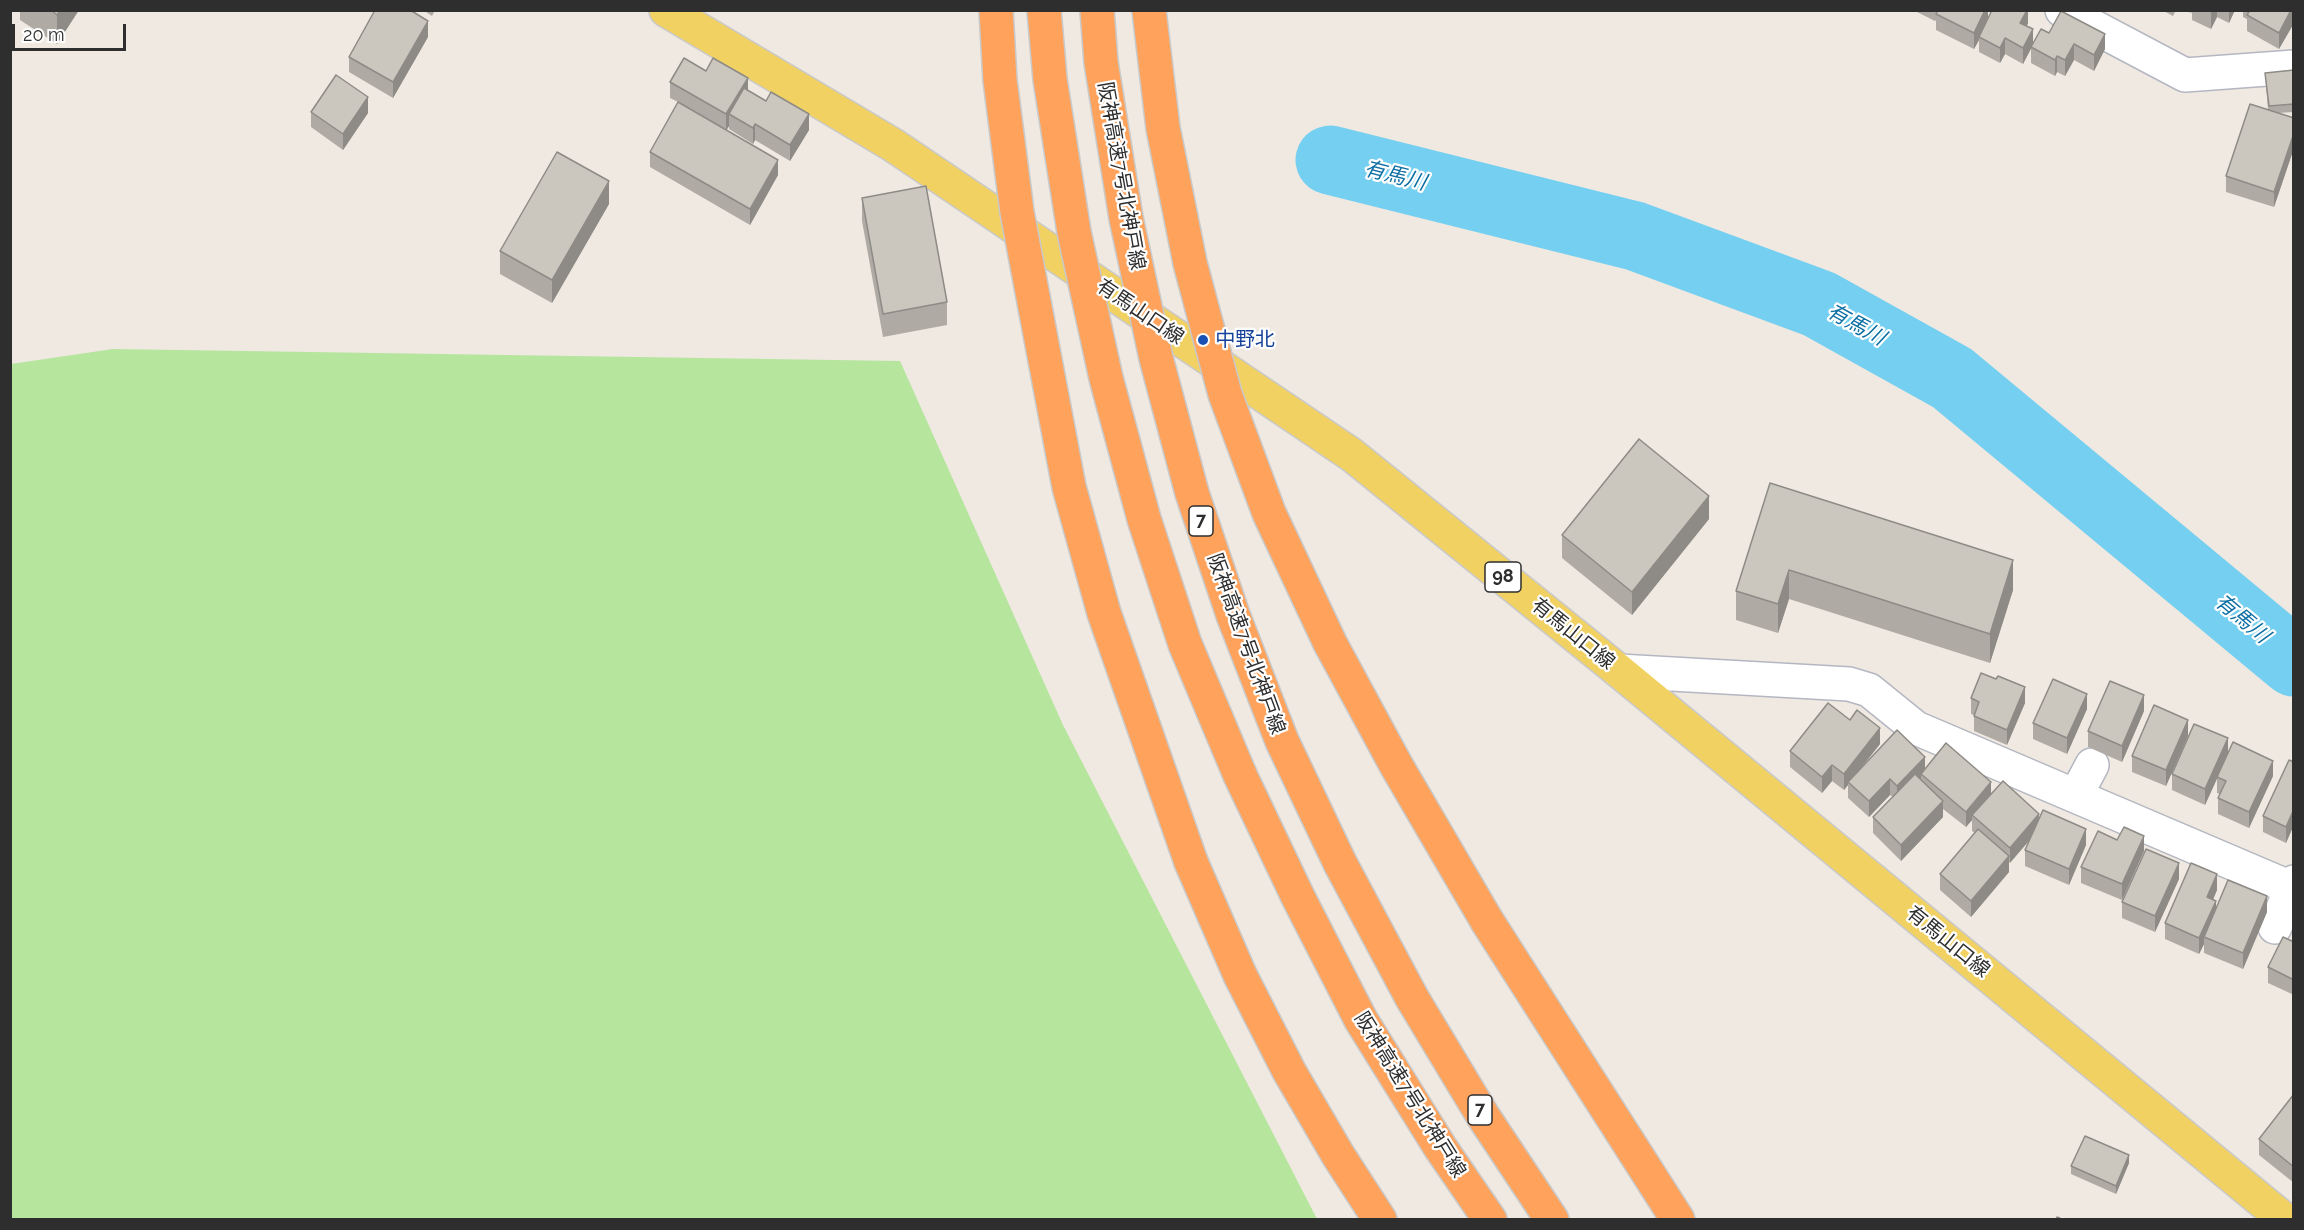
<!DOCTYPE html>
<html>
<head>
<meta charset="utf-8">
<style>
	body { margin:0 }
	#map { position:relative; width:2304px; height:1230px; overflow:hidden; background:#efe9e1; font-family:Raleway,sans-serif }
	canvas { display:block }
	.frame { position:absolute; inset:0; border:12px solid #2e2e2e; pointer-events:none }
	.scale { position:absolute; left:12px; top:24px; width:114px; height:27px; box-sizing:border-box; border:3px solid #2e2e2e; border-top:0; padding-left:8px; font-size:18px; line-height:21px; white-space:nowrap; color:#2e2e2e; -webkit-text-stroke:4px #fff; paint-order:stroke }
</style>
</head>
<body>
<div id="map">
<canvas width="2304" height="1230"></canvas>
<div class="frame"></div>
<div class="scale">20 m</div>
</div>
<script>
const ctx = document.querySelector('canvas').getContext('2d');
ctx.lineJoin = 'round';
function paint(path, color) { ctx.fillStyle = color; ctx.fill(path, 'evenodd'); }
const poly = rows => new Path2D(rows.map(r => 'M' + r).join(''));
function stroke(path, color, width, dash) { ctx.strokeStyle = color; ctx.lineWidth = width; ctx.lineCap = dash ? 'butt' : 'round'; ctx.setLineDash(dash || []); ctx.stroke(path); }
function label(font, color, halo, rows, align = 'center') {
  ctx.font = font + ' Raleway,"Noto Sans JP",sans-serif'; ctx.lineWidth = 4.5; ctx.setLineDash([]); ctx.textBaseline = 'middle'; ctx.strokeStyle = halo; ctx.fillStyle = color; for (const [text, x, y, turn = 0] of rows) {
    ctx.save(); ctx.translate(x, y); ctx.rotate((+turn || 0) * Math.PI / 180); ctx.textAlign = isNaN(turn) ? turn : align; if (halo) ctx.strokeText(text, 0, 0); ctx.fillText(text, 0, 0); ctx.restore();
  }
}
paint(poly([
	[113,349,900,361,1063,725,1317,1219,11,1219,11,364]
]), '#b6e59e');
stroke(poly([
	[1330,160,1635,236,1819,304,1952,378,2294,662]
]), '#75cff0', 69);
const minor = poly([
	[2062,10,2185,75,2294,67],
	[1619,671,1849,684,1869,690,1916,728,2291,888],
	[2076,795,2092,765],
	[2275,927,2294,882]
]);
const major = poly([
	[666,10,893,145,1352,455,1619,671,2285,1220]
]);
const highway = poly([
	[1240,775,1298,897,1361,1020,1440,1147,1490,1220],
	[1191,862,1240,975,1289,1071,1338,1155,1380,1220],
	[1487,921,1678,1220],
	[1412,998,1483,1116,1552,1220]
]);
stroke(minor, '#b4b7c1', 36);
stroke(major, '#c9c9c9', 36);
stroke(highway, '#c9c9c9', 36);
stroke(minor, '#fff', 33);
stroke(major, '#f2d163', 33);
stroke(highway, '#ffa35c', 33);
const highwayBridge = poly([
	[996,10,1000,80,1017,212,1069,487,1104,613,1191,862],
	[1044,10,1050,79,1074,232,1106,378,1144,519,1185,644,1240,775],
	[1097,10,1101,62,1126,218,1156,358,1192,493,1233,615,1282,741,1340,863,1412,998],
	[1149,10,1163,128,1190,263,1225,394,1269,513,1330,643,1396,765,1487,921]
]);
stroke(highwayBridge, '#c9c9c9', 36, []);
stroke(highwayBridge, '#ffa35c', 33);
paint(poly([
	[20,10,79,10,57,44,20,20],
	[423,10,435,10,432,16],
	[1913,10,1988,10,1988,18,2028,10,2028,23,2027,26,2033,44,2049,33,2105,49,2094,71,2074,60,2065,76,2057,72,2055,76,2031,63,2031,48,2023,64,2005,54,2000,63,1979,52,1979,40,1974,49,1936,30,1936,20,1935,21],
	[2162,10,2176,10,2173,16],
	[2185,10,2235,10,2229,23,2217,17,2211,29,2192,20,2192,12,2191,13],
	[2243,10,2294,10,2294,23,2279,49,2247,31,2247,19,2243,17],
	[428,37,393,98,349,72,349,57],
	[2294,70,2294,112,2278,113,2294,118,2294,148,2274,207,2226,192,2226,176,2268,110,2265,73],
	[706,71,748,90,809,130,790,161,755,140,753,144,729,129,729,126,727,130,778,175,750,225,650,167,650,152,678,102,670,98,670,82],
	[311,112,368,113,343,150,311,127],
	[862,198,947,302,947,325,883,337,862,221],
	[609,204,552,303,500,274,500,251],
	[1770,483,2013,590,1990,663,1789,599,1778,633,1736,620,1736,591],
	[1709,519,1632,615,1562,558,1562,535],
	[1971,698,2025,703,2007,745,1974,731,1974,715,1971,714],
	[2087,709,2067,754,2033,739,2033,723],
	[2144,711,2122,762,2088,747,2088,731],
	[2188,736,2166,786,2132,772,2132,756],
	[1880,744,1861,768,1925,768,1991,794,2039,818,2086,845,2069,885,2025,866,2025,850,2029,841,2009,863,2009,872,1971,917,1940,890,1940,874,1975,833,1972,831,1972,820,1966,827,1943,809,1943,817,1901,861,1873,833,1873,817,1893,797,1890,795,1869,817,1848,798,1848,785,1844,790,1832,781,1822,793,1790,767,1790,751],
	[2228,753,2273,776,2249,828,2218,814,2218,798,2220,794,2217,793,2217,779,2205,805,2172,790,2172,774],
	[2294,762,2294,827,2293,827,2286,843,2263,832,2263,816],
	[2117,840,2144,851,2122,900,2081,883,2081,867],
	[2179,879,2155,932,2122,918,2122,902],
	[2217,890,2213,900,2216,909,2267,912,2243,969,2204,953,2204,944,2199,954,2165,939,2165,923],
	[2294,942,2294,995,2268,983,2268,967],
	[2294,1094,2294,1183,2259,1155,2259,1139],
	[2129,1163,2116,1194,2071,1174,2071,1166]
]), '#afaba4');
paint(poly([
	[60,10,79,10,57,44,57,15],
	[1985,10,1988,10,1988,21,1979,37,1979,40,1974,49,1974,33],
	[2027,10,2028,10,2028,23,2020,38,2020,23],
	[2213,10,2217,10,2217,17,2211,29,2211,13],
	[2229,10,2235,10,2229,23],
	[2291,10,2294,10,2294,23,2279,49,2279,33],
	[428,21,428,37,393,98,393,82],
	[2033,29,2033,45,2023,64,2023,48],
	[2105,34,2105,49,2094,71,2094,55],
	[2005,38,2005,54,2000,63,2000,48],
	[2074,44,2074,60,2065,76,2065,60],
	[2057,56,2057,72,2055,76,2055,60],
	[748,78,748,94,729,114,729,126,726,130,726,114],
	[368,97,368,113,343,150,343,134],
	[809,114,809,130,790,161,790,145],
	[755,124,755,140,753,144,753,128],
	[2294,133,2294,148,2274,207,2274,192],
	[778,160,778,175,750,225,750,209],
	[609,181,609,204,552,303,552,280],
	[1709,496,1709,519,1632,615,1632,592],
	[2013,560,2013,590,1990,663,1990,634],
	[1789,570,1789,599,1778,633,1778,604],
	[2025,687,2025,703,2007,745,2007,730],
	[2087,694,2087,709,2067,754,2067,738],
	[2144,695,2144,711,2122,762,2122,746],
	[2188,720,2188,736,2166,786,2166,770],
	[1880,728,1880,744,1849,783,1848,782,1848,785,1844,790,1844,774],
	[2228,738,2228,754,2205,805,2205,789],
	[1925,757,1925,773,1921,774,1921,778,1897,802,1897,786],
	[2273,761,2273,776,2249,828,2249,812],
	[1832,765,1832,781,1822,793,1822,777],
	[1890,779,1890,795,1869,817,1869,801],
	[1991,782,1991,797,1972,815,1972,820,1966,827,1966,812],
	[1943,801,1943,817,1901,861,1901,845],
	[2293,811,2293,827,2286,843,2286,827],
	[2039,814,2039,829,2010,863,2010,848],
	[2086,829,2086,845,2069,885,2069,869],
	[2144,836,2144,851,2122,900,2122,884],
	[2009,856,2009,872,1971,917,1971,901],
	[2179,863,2179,879,2155,932,2155,916],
	[2217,874,2217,890,2207,913,2207,897],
	[2267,896,2267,912,2243,969,2243,953],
	[2216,901,2216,917,2204,937,2204,944,2199,954,2199,938],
	[2129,1155,2129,1163,2116,1194,2116,1186]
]), '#8e8b86');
const building = poly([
	[51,10,60,10,57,15,51,10],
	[375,10,410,10,428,21,393,82,349,57,375,10],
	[1938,10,1985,10,1974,33,1936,14,1938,10],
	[1992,10,2027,10,2020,23,2033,29,2023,48,2005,38,2000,48,1979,37,1992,10],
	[2250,10,2291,10,2279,33,2247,15,2250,10],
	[2061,11,2105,34,2094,55,2074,44,2065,60,2057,56,2055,60,2031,47,2041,29,2049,33,2061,11],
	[684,58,706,71,713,58,748,78,726,114,670,82,684,58],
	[2294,70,2294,104,2269,106,2265,73,2294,70],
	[336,75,368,97,343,134,311,112,336,75],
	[744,88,766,101,771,92,809,114,790,145,755,124,753,128,729,114,744,88],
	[678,102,778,160,750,209,650,152,678,102],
	[2250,104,2294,118,2294,133,2274,192,2226,176,2250,104],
	[557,152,609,181,552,280,500,251,557,152],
	[926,186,947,302,883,314,862,198,926,186],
	[1639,439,1709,496,1632,592,1562,535,1639,439],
	[1770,483,2013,560,1990,634,1789,570,1778,604,1736,591,1770,483],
	[1981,673,1996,679,1998,676,2025,687,2007,730,1974,716,1979,702,1971,698,1981,673],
	[2053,679,2087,694,2067,738,2033,723,2053,679],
	[2110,681,2144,695,2122,746,2088,731,2110,681],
	[1828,703,1850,720,1857,710,1880,728,1844,774,1832,765,1822,777,1790,751,1828,703],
	[2154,705,2188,720,2166,770,2132,756,2154,705],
	[2194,724,2228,738,2205,789,2172,774,2194,724],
	[1897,730,1925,757,1897,786,1890,779,1869,801,1848,782,1897,730],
	[2233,742,2273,761,2249,812,2218,798,2226,781,2217,777,2233,742],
	[1946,743,1991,782,1966,812,1921,774,1946,743],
	[2289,760,2294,762,2294,811,2293,811,2286,827,2263,816,2289,760],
	[1915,774,1943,801,1901,845,1873,817,1915,774],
	[2003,781,2039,814,2010,848,1972,815,2003,781],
	[2043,810,2086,829,2069,869,2025,850,2043,810],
	[2124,827,2144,836,2122,884,2081,867,2098,831,2117,840,2124,827],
	[1978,829,2009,856,1971,901,1940,874,1978,829],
	[2146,849,2179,863,2155,916,2122,902,2146,849],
	[2191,863,2217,874,2207,897,2216,901,2199,938,2165,923,2191,863],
	[2228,880,2267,896,2243,953,2204,937,2228,880],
	[2283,937,2294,942,2294,980,2268,967,2283,937],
	[2294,1094,2294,1167,2259,1139,2294,1094],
	[2085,1136,2129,1155,2116,1186,2071,1166,2085,1136],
	[2057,1217,2064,1220,2056,1220,2057,1217]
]);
paint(building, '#cbc7bf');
stroke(building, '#8e8b86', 1.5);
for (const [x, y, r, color] of [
	[1203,340,6,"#1a4fb4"]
]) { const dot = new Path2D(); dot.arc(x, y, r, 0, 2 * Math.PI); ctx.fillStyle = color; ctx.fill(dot); stroke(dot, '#fff', 2); }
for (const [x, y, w] of [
	[1201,521,24],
	[1503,577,36],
	[1480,1110,24]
]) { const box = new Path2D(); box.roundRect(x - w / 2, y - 15, w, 30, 4.5); ctx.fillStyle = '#fff'; ctx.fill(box); stroke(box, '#2e2e2e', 1.5); }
label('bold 18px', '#2e2e2e', null, [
	["7",1201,521],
	["98",1503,577],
	["7",1480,1110]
]);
label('20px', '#2e2e2e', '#fff', [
	["阪神高速7号北神戸線",1121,176,80],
	["有馬山口線",1140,312,34],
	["有馬山口線",1573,634,39],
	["阪神高速7号北神戸線",1246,644,70],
	["有馬山口線",1948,942,39],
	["阪神高速7号北神戸線",1410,1095,58]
]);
label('20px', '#164399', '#fff', [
	["中野北",1215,340]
], 'left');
label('italic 21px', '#0d6fa3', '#fff', [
	["有馬川",1395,176,14],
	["有馬川",1856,325,29],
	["有馬川",2242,619,40]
]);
</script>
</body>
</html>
